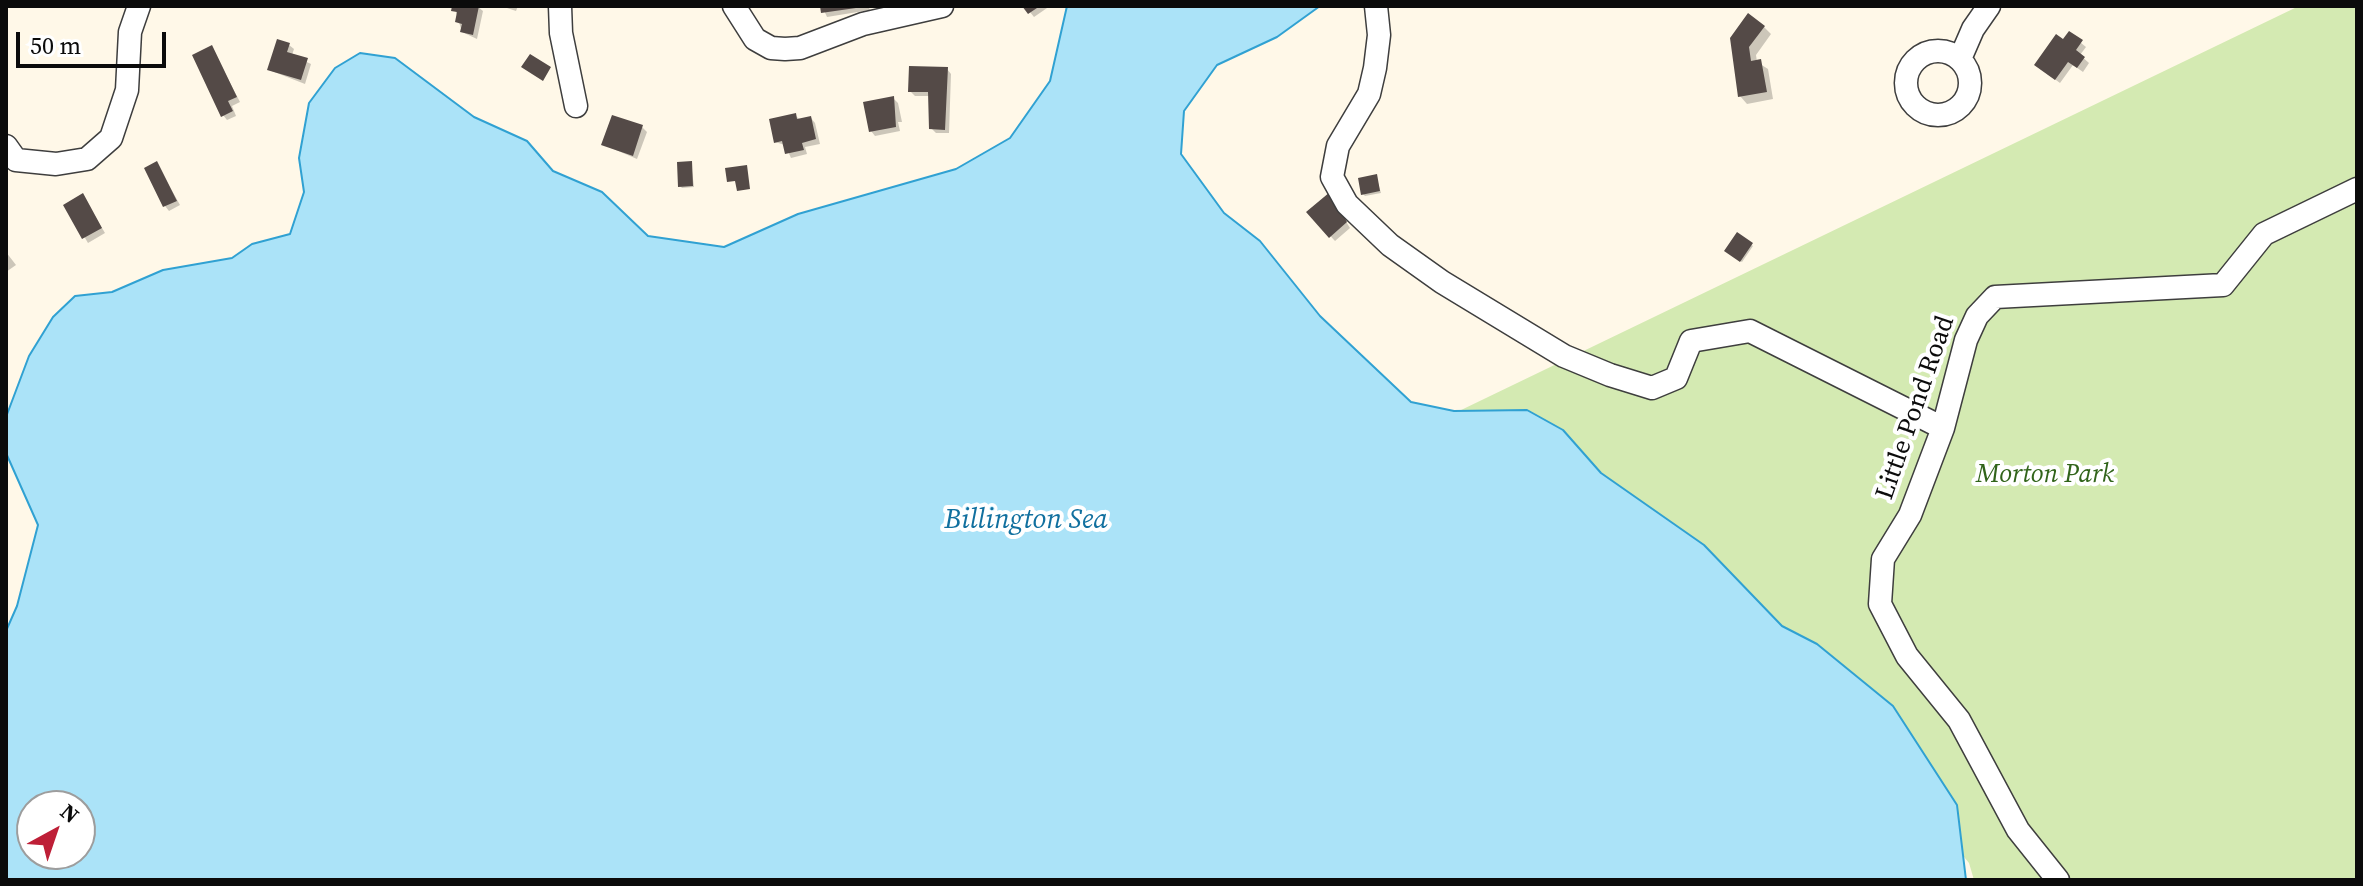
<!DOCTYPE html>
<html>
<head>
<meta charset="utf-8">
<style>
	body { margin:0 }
	#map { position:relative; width:2363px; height:886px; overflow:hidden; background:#fff8e8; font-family:"Source Serif 4",serif }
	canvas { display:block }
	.frame { position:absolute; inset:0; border:8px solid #0b0b0b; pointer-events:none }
	.north { position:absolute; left:16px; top:790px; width:80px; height:80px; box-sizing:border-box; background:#fff; border:2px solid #9d9d9d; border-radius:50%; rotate:40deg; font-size:22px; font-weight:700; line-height:32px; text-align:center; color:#0b0b0b }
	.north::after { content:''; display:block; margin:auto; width:28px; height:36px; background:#be1f37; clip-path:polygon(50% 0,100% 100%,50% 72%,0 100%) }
	.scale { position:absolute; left:16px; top:32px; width:150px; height:36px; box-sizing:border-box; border:4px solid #0b0b0b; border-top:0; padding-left:10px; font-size:24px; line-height:28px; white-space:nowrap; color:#0b0b0b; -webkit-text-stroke:6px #fff; paint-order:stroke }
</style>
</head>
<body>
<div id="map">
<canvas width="2363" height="886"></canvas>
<div class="frame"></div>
<div class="north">N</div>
<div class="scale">50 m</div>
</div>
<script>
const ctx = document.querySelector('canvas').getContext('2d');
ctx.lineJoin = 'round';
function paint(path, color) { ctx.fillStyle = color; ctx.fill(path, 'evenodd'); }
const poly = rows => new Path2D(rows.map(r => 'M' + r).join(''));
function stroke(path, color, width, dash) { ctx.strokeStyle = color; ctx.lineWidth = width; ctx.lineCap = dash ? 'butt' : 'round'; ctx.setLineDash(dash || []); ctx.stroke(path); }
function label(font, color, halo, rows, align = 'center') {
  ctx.font = font + ' "Source Serif 4",serif'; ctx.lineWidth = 8; ctx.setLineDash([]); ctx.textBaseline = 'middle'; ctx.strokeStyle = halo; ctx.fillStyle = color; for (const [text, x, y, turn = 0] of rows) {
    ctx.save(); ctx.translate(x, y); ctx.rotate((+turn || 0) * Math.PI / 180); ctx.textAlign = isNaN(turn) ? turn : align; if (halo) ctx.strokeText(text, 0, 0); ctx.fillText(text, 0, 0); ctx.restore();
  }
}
paint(poly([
	[2299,6,2357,6,2357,880,1974,880,1969,863,1872,744,1430,425]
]), '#d4eab2');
const water = poly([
	[1067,6,1320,6,1277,37,1217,65,1184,111,1181,154,1224,213,1260,241,1320,316,1411,402,1454,411,1527,410,1563,430,1601,473,1704,545,1782,626,1817,644,1893,706,1957,805,1966,880,6,880,6,631,17,606,38,525,6,453,6,417,29,356,53,317,75,296,112,292,163,270,232,258,252,244,290,234,304,192,299,158,309,103,335,68,360,53,395,58,474,117,527,141,553,171,602,192,648,236,724,247,798,214,956,169,1010,138,1050,81,1067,6],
	[32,806,80,806,80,854,32,854,32,806]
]);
paint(water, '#abe3f8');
stroke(water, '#30a1d2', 2);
paint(poly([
	[454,6,477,6,483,11,477,39,462,32],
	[501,6,518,6,516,11],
	[822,6,868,6,870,10,827,17],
	[1025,6,1050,6,1034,17],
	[1764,27,1771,34,1756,55,1757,62,1768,69,1773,99,1747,104,1740,96,1732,39],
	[2070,34,2086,47,2080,55,2089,63,2083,72,2073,65,2060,83,2041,69],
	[289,45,294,49,292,55,311,64,305,84,269,70],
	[212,48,240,102,232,106,236,116,227,120,223,115],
	[947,69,951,74,949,133,936,133,931,128,930,96,915,96,910,91],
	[893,98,898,103,902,122,898,122,900,131,875,136,871,131],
	[795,115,800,120,811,118,815,123,820,144,805,147,807,154,791,158,785,145,775,142],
	[642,127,647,132,637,159,604,145],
	[691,163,694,187,682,188,680,186],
	[157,164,180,205,169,211,165,206],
	[1376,176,1381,193,1365,196,1363,194],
	[83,196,105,233,88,243,66,206],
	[1340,212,1350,228,1335,241,1309,213],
	[1737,235,1753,246,1742,262,1726,251],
	[6,252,16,265,6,272]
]), '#0003');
paint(poly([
	[452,6,479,6,473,35,460,32,462,24,455,22,457,12,451,11],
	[820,6,855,6,856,8,821,13],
	[1022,6,1040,6,1028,14],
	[1748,13,1765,26,1749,47,1751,61,1761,59,1767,92,1738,97,1730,38],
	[2069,31,2083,40,2076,50,2085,57,2077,68,2068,62,2055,80,2034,65,2056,34,2063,39],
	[277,39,290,43,287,52,308,58,301,80,267,70],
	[212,45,237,97,228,101,233,111,221,117,192,55],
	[530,54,551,67,543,81,521,67],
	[909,66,948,67,945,130,929,129,928,92,908,92],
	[894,96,896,127,869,132,863,102],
	[796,113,797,119,811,116,816,139,802,143,804,150,785,154,782,141,774,143,769,119],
	[612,115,643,125,633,156,601,145],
	[157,161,177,201,163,207,144,168],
	[692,161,693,186,678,187,677,162],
	[747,165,750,189,737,191,735,181,727,182,725,168],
	[1377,174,1380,191,1361,195,1358,178],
	[1330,192,1347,222,1329,238,1306,212],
	[83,193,102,228,82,239,63,205],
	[1737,232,1753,243,1740,262,1724,251]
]), '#544a47');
const street = poly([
	[560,6,561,33,576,106],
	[734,6,755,39,771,48,785,49,800,48,863,24,942,6],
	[1376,6,1379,35,1375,68,1369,94,1338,146,1332,177,1347,204,1390,245,1442,282,1564,356,1610,375,1652,388,1676,378,1691,341,1750,331,1943,428],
	'1906 83a32 32 0 1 1 64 0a32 32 0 1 1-64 0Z',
	[1960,59,1973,29,1989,6],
	[6,146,16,160,56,164,87,159,111,138,127,90,130,32,139,6],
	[2058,880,2018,830,1959,720,1907,656,1880,604,1883,559,1910,515,1943,428,1966,340,1977,316,1995,297,2223,285,2264,234,2357,189]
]);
stroke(street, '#3e3e3e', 25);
stroke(street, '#fff', 22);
label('26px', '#0b0b0b', '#fff', [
	["Little Pond Road",1916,408,-71]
]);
label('italic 26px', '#31641a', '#fff', [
	["Morton Park",2045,475]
]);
label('italic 28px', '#11709f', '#fff', [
	["Billington Sea",1026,521]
]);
</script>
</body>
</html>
